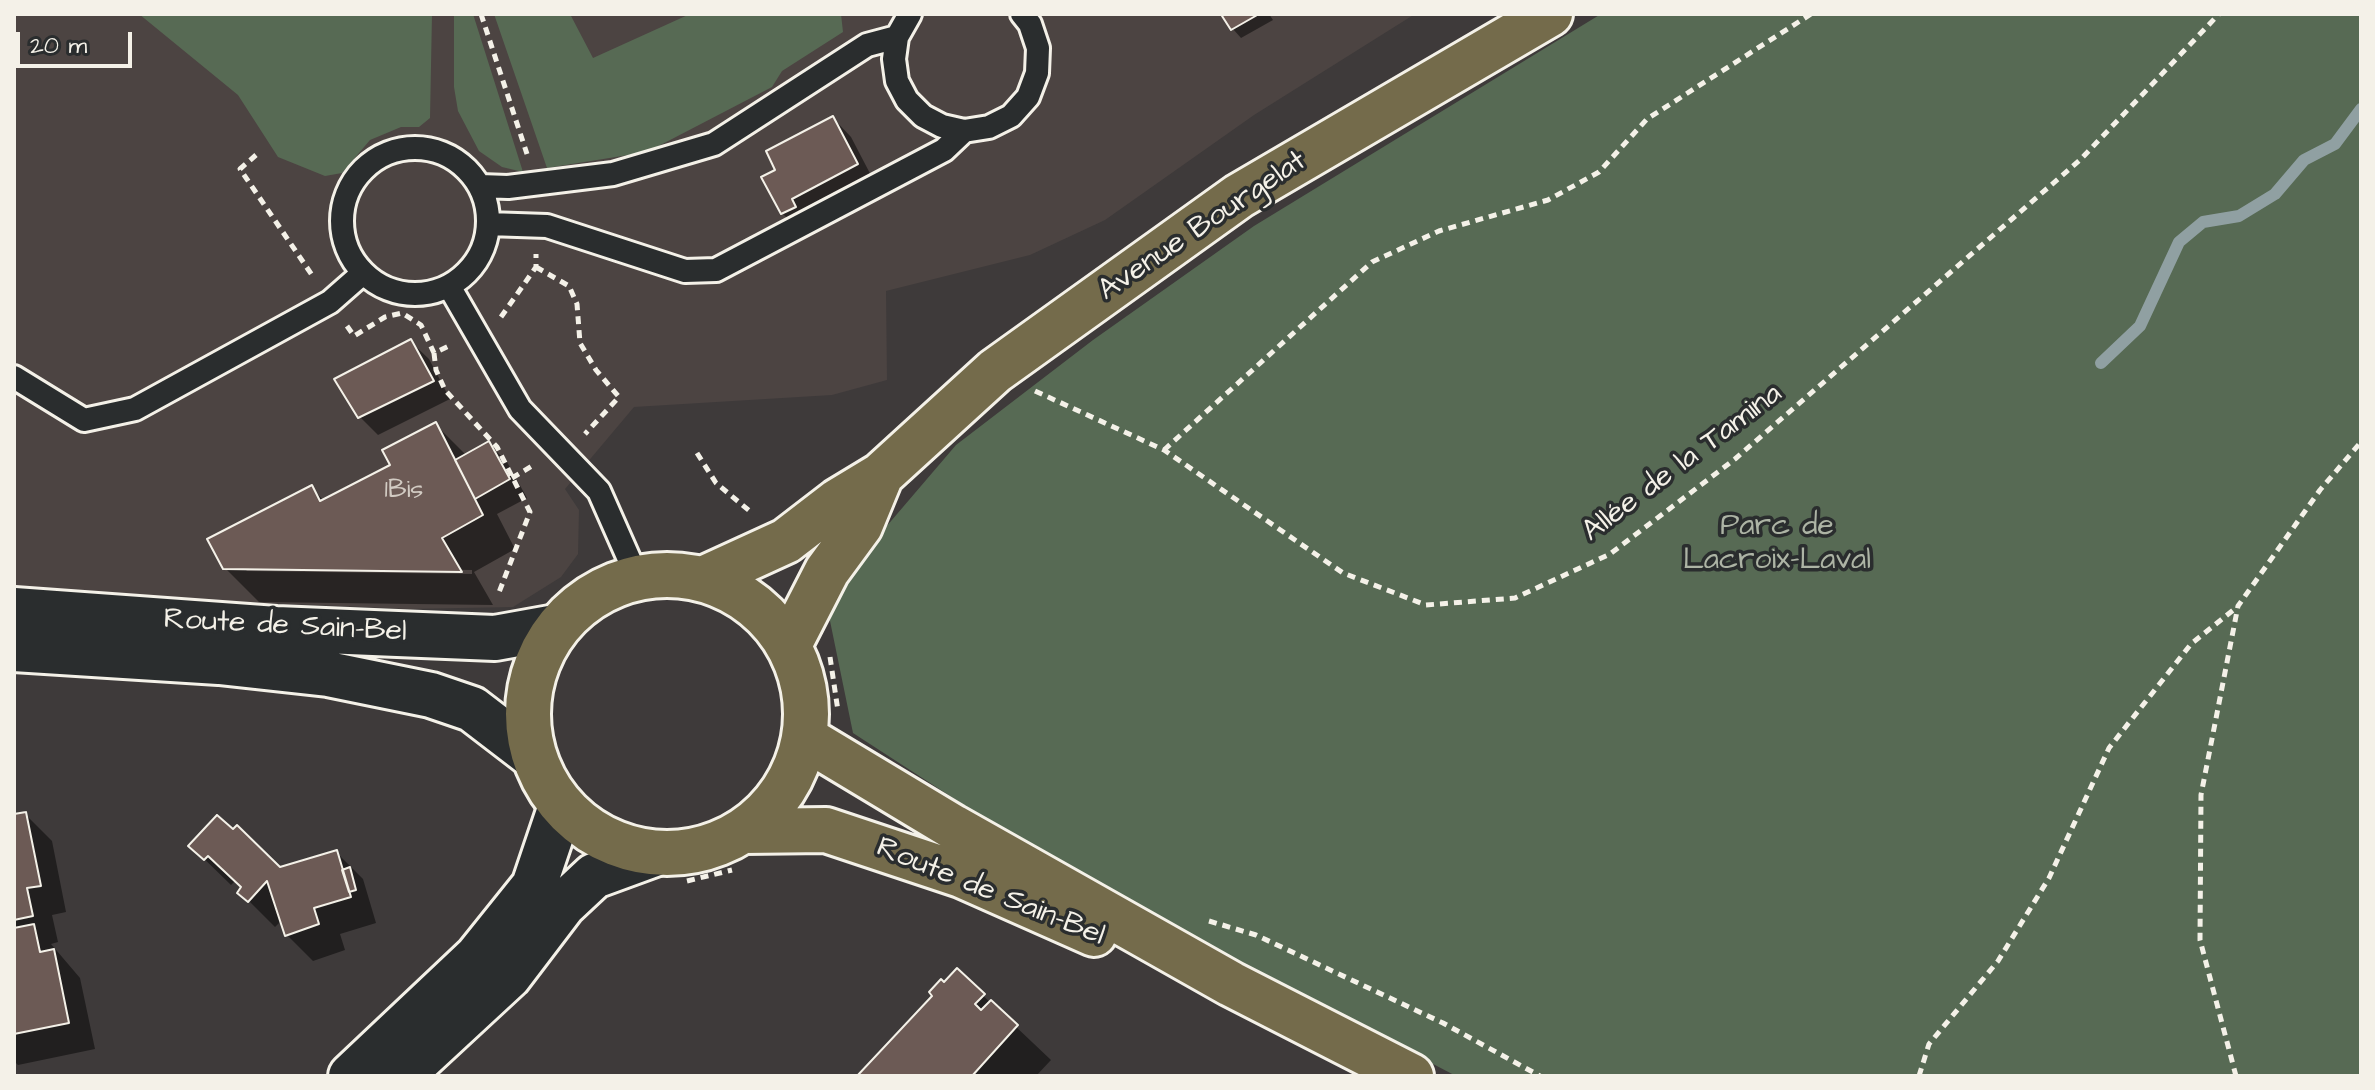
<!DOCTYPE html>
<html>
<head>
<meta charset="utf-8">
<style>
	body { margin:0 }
	#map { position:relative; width:2375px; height:1090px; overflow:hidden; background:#3e3a3a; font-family:"Architects Daughter",sans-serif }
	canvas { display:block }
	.frame { position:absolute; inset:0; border:16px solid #f4f1e8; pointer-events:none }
	.scale { position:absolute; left:16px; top:32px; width:116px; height:36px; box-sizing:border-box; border:4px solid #f4f1e8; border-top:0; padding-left:10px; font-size:24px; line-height:28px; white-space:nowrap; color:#f4f1e8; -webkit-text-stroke:6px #2a2d2e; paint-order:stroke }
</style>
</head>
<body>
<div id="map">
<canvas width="2375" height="1090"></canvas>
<div class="frame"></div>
<div class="scale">20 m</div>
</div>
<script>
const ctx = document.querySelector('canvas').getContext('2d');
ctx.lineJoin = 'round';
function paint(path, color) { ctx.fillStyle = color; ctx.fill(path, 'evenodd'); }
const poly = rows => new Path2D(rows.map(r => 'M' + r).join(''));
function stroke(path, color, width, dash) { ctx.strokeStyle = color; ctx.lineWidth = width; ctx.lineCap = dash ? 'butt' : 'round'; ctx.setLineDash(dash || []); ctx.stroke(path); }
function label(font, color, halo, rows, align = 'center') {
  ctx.font = font + ' "Architects Daughter",sans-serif'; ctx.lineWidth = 7; ctx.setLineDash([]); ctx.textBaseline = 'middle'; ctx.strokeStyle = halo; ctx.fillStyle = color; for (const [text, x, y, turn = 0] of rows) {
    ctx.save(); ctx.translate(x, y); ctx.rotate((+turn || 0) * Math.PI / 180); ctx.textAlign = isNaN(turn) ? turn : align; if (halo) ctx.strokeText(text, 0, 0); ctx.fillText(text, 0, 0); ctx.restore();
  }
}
paint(poly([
	[14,14,1415,14,1254,115,1105,220,1030,255,886,291,887,380,832,395,634,407,565,489,579,510,578,554,561,577,513,607,408,609,14,592]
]), '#4c4442');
paint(poly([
	[139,14,432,14,430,118,419,127,401,127,370,140,342,173,325,176,278,157,238,95],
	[454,14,473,14,523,172,502,167,479,151,458,111,454,87],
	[494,14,570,14,593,58,690,14,841,14,843,32,782,71,772,87,647,152,547,168],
	[1601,14,2361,14,2361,1076,1456,1076,1238,962,967,807,853,733,829,616,862,555,956,445,1093,340,1254,226]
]), '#576a54');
paint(poly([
	[1229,14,1269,14,1273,20,1241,38,1233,29],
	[833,118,851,137,875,183,800,231,782,213,778,170],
	[410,341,429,359,450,399,378,435,360,417],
	[436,425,467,456,489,444,507,462,527,498,497,514,515,549,474,572,493,605,259,602,225,568,312,488,324,501,393,466],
	[454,455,472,489,468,491,451,457],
	[250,567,472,570,472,574,246,571],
	[25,814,52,841,66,912,52,915,58,942,51,944,80,978,95,1049,18,1065,14,1061,14,816],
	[191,846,280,869,336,852,363,879,376,923,340,934,345,950,313,961,287,935,282,920,275,927,240,892,243,888,235,881,231,885],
	[957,971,1051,1060,1036,1076,860,1076]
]), '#0007');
stroke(poly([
	[2101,363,2140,326,2179,242,2203,222,2239,216,2275,194,2304,160,2335,144,2361,109]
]), '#90a0a2', 12);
const building = poly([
	[1225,14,1259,14,1231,30,1222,16,1225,14],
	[833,116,858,164,792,199,796,207,781,214,761,177,775,170,766,151,833,116],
	[411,339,434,381,358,418,334,379,411,339],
	[436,422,483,515,442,538,462,572,223,569,207,539,312,485,320,501,390,465,382,450,436,422],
	[489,441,510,479,475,499,455,460,489,441],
	[26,812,41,886,27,888,33,916,14,920,14,814,26,812],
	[217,815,233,829,237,825,280,867,337,850,351,897,314,908,319,924,285,936,267,881,248,902,237,893,241,887,208,856,204,860,188,846,217,815],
	[350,867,356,890,349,892,342,870,350,867],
	[34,924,40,952,54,949,69,1023,14,1034,14,928,34,924],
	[957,968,985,994,975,1004,981,1010,991,1000,1018,1025,972,1076,857,1076,932,996,929,992,941,979,944,982,957,968]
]);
paint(building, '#6c5a55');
stroke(building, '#f4f1e8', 2);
const service = poly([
	[910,14,897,37,894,59,897,81,907,100,923,116,942,126,964,131,989,127,1011,116,1028,97,1037,73,1038,48,1030,24,1022,14],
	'342 221a73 73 0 1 1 146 0a73 73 0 1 1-146 0Z',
	[480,186,508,187,613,174,714,144,867,45,897,37],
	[488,224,547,226,685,271,716,270,944,150,964,131],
	[449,286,520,409,599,491,637,577],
	[14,377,84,420,135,409,330,302,363,273]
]);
const secondary = poly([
	[14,610,276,629,495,638,556,627],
	[14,649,219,662,328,674,431,695,472,709,532,755],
	[351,1076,477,957,534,886,561,806],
	[401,1076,509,976,563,905,594,876,654,854]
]);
const primary = poly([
	'528 714a139 139 0 1 1 278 0a139 139 0 1 1-278 0Z',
	[703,579,786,541,838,501,881,475,995,371,1239,196,1550,14],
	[789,645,827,571,860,526,881,475],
	[805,738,953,827,1231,984,1411,1076],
	[744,831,826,830,961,875,1094,934]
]);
stroke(service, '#f4f1e8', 28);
stroke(secondary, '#f4f1e8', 50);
stroke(primary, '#f4f1e8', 50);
stroke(poly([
	[481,14,527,154],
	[256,155,240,169,314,278],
	[536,267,569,286,577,304,580,343,596,370,619,397,585,434],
	[501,317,536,267,536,254],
	[347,326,354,336,385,317,402,313,421,325,434,353,451,345],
	[434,353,436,370,445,390,497,447,530,512,498,595],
	[1035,391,1164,450,1343,573,1426,605,1515,598,1610,554,1735,459,2080,160,2219,14],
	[1164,450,1372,262,1439,231,1548,200,1599,172,1647,119,1811,14],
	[697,453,716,483,752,513],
	[512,478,532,466],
	[830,657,838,711],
	[687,881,732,870],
	[1209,921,1256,935,1443,1023,1540,1076],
	[1919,1076,1929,1044,1998,961,2049,878,2109,748,2191,644,2237,607],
	[2236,1076,2200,940,2201,795,2238,606,2320,490,2361,442]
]), '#f4f1e8', 5, [8, 6]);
stroke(service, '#2a2d2e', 22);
stroke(secondary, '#2a2d2e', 44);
stroke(primary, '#746b4b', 44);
label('26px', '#d2cbc3', null, [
	["1Bis",404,492]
]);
label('30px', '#f4f1e8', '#2a2d2e', [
	["Avenue Bourgelat",1203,227,-34],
	["Allée de la Tamina",1683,464,-37],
	["Route de Sain-Bel",285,627,3],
	["Route de Sain-Bel",990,893,22]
]);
label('30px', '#adb4a5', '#2a2d2e', [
	["Parc de",1777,528],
	["Lacroix-Laval",1777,562]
]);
</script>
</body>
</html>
